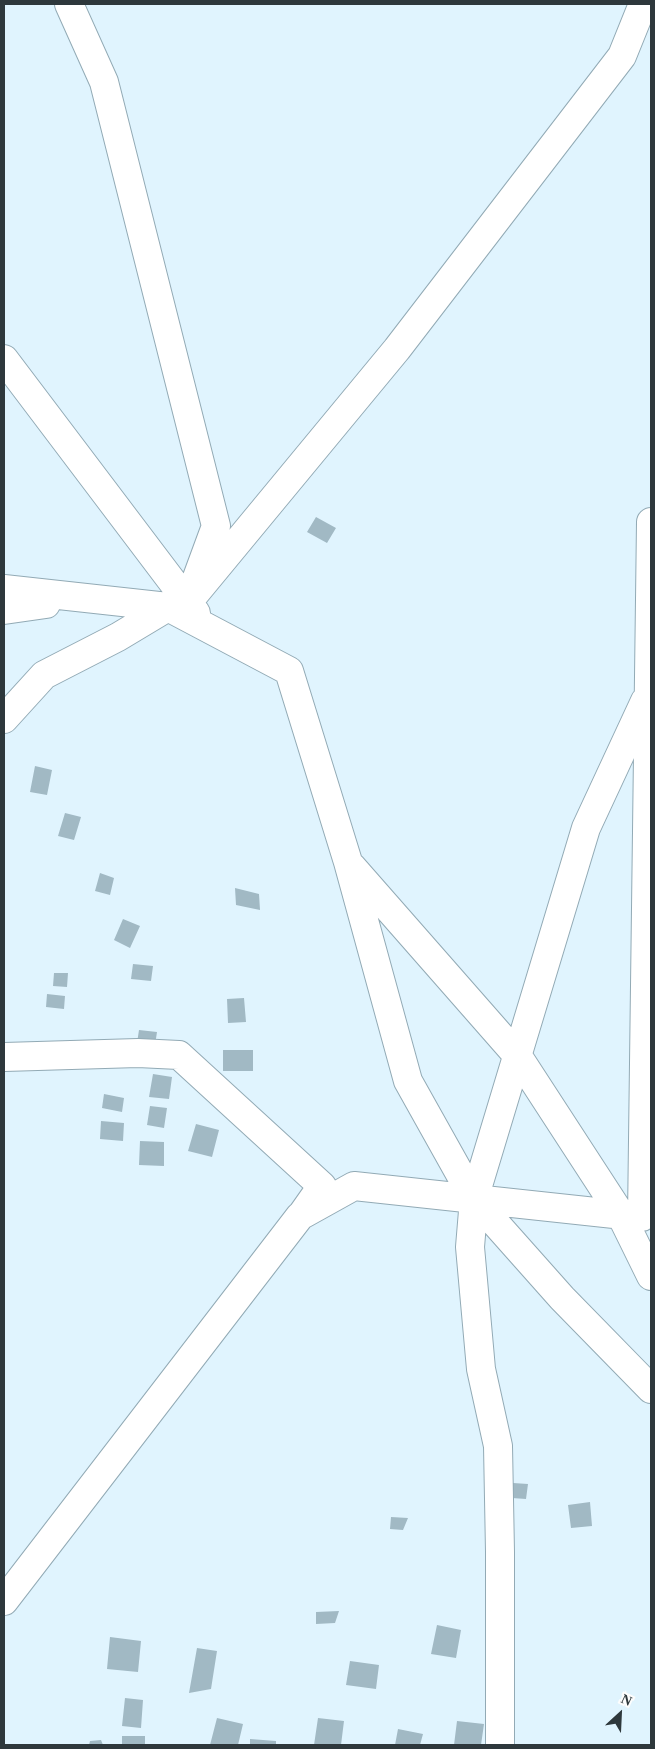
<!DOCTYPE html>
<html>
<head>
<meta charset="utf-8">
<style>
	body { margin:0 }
	#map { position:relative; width:655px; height:1749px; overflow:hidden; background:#e0f4fe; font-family:Georgia,serif }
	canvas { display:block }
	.frame { position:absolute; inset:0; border:5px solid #2e383c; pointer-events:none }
	.north { position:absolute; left:595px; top:1689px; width:50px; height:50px; -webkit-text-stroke:4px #fdfdfd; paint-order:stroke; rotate:25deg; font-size:14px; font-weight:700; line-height:20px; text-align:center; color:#2e383c }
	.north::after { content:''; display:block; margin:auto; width:18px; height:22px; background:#2e383c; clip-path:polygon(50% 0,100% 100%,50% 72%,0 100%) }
</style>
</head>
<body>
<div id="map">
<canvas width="655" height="1749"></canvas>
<div class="frame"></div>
<div class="north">N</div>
</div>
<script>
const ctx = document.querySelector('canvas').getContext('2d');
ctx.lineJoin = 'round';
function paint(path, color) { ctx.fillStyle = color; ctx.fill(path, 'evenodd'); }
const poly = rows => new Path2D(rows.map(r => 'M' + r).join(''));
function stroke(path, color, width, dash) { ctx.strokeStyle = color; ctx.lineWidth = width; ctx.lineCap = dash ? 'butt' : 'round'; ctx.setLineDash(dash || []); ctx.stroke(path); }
paint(poly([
	[316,517,336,528,327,543,307,532],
	[35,766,52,770,47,795,30,792],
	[65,813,81,817,74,840,58,836],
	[100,873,114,878,110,895,95,891],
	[235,888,259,894,260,910,236,905],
	[123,919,140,926,130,948,114,940],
	[133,964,153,966,151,981,131,979],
	[54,973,68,973,67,987,53,986],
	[47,994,65,996,64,1009,46,1007],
	[244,998,246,1022,228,1023,227,999],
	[139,1030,157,1032,155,1045,137,1043],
	[223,1050,253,1050,253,1071,223,1071],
	[153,1074,172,1077,169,1099,149,1097],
	[104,1094,124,1098,122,1112,102,1108],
	[150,1106,167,1108,164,1128,147,1125],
	[101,1121,124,1123,123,1141,100,1139],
	[196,1124,219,1130,212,1157,188,1151],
	[140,1141,164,1142,164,1166,139,1165],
	[513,1483,528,1484,526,1499,512,1498],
	[590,1502,592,1526,571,1528,568,1505],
	[391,1517,408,1518,403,1530,390,1529],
	[339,1611,335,1623,316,1624,316,1612],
	[437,1625,461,1630,456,1658,431,1654],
	[110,1637,141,1641,138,1672,107,1669],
	[197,1648,217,1651,211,1689,189,1693],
	[350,1661,379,1665,376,1689,346,1685],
	[125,1698,143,1700,141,1728,122,1726],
	[217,1718,243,1724,238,1745,210,1745],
	[318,1718,344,1721,341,1745,314,1745],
	[457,1721,484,1724,481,1745,454,1745],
	[398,1729,423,1734,420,1745,395,1745],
	[122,1736,145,1736,145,1745,122,1745],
	[250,1739,276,1741,276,1745,250,1745],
	[101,1740,103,1745,89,1745,90,1741]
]), '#a1b9c4');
const minor = poly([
	[69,4,104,82,216,526,188,602,397,349,622,56,643,4],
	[4,359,196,613],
	[4,589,168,607,118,637,44,675,4,719],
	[168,607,289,671,348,862,408,1081,474,1199,562,1298,651,1389],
	[4,610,46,604],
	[352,867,517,1055,621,1215,651,1276],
	[4,1057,138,1053,179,1055,322,1186,303,1213],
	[4,1601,300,1216,354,1186,642,1217,651,522],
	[500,1745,500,1552,498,1446,481,1369,470,1247,474,1199,586,828,645,701]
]);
stroke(minor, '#92aab5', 30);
stroke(minor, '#fff', 28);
</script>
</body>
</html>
